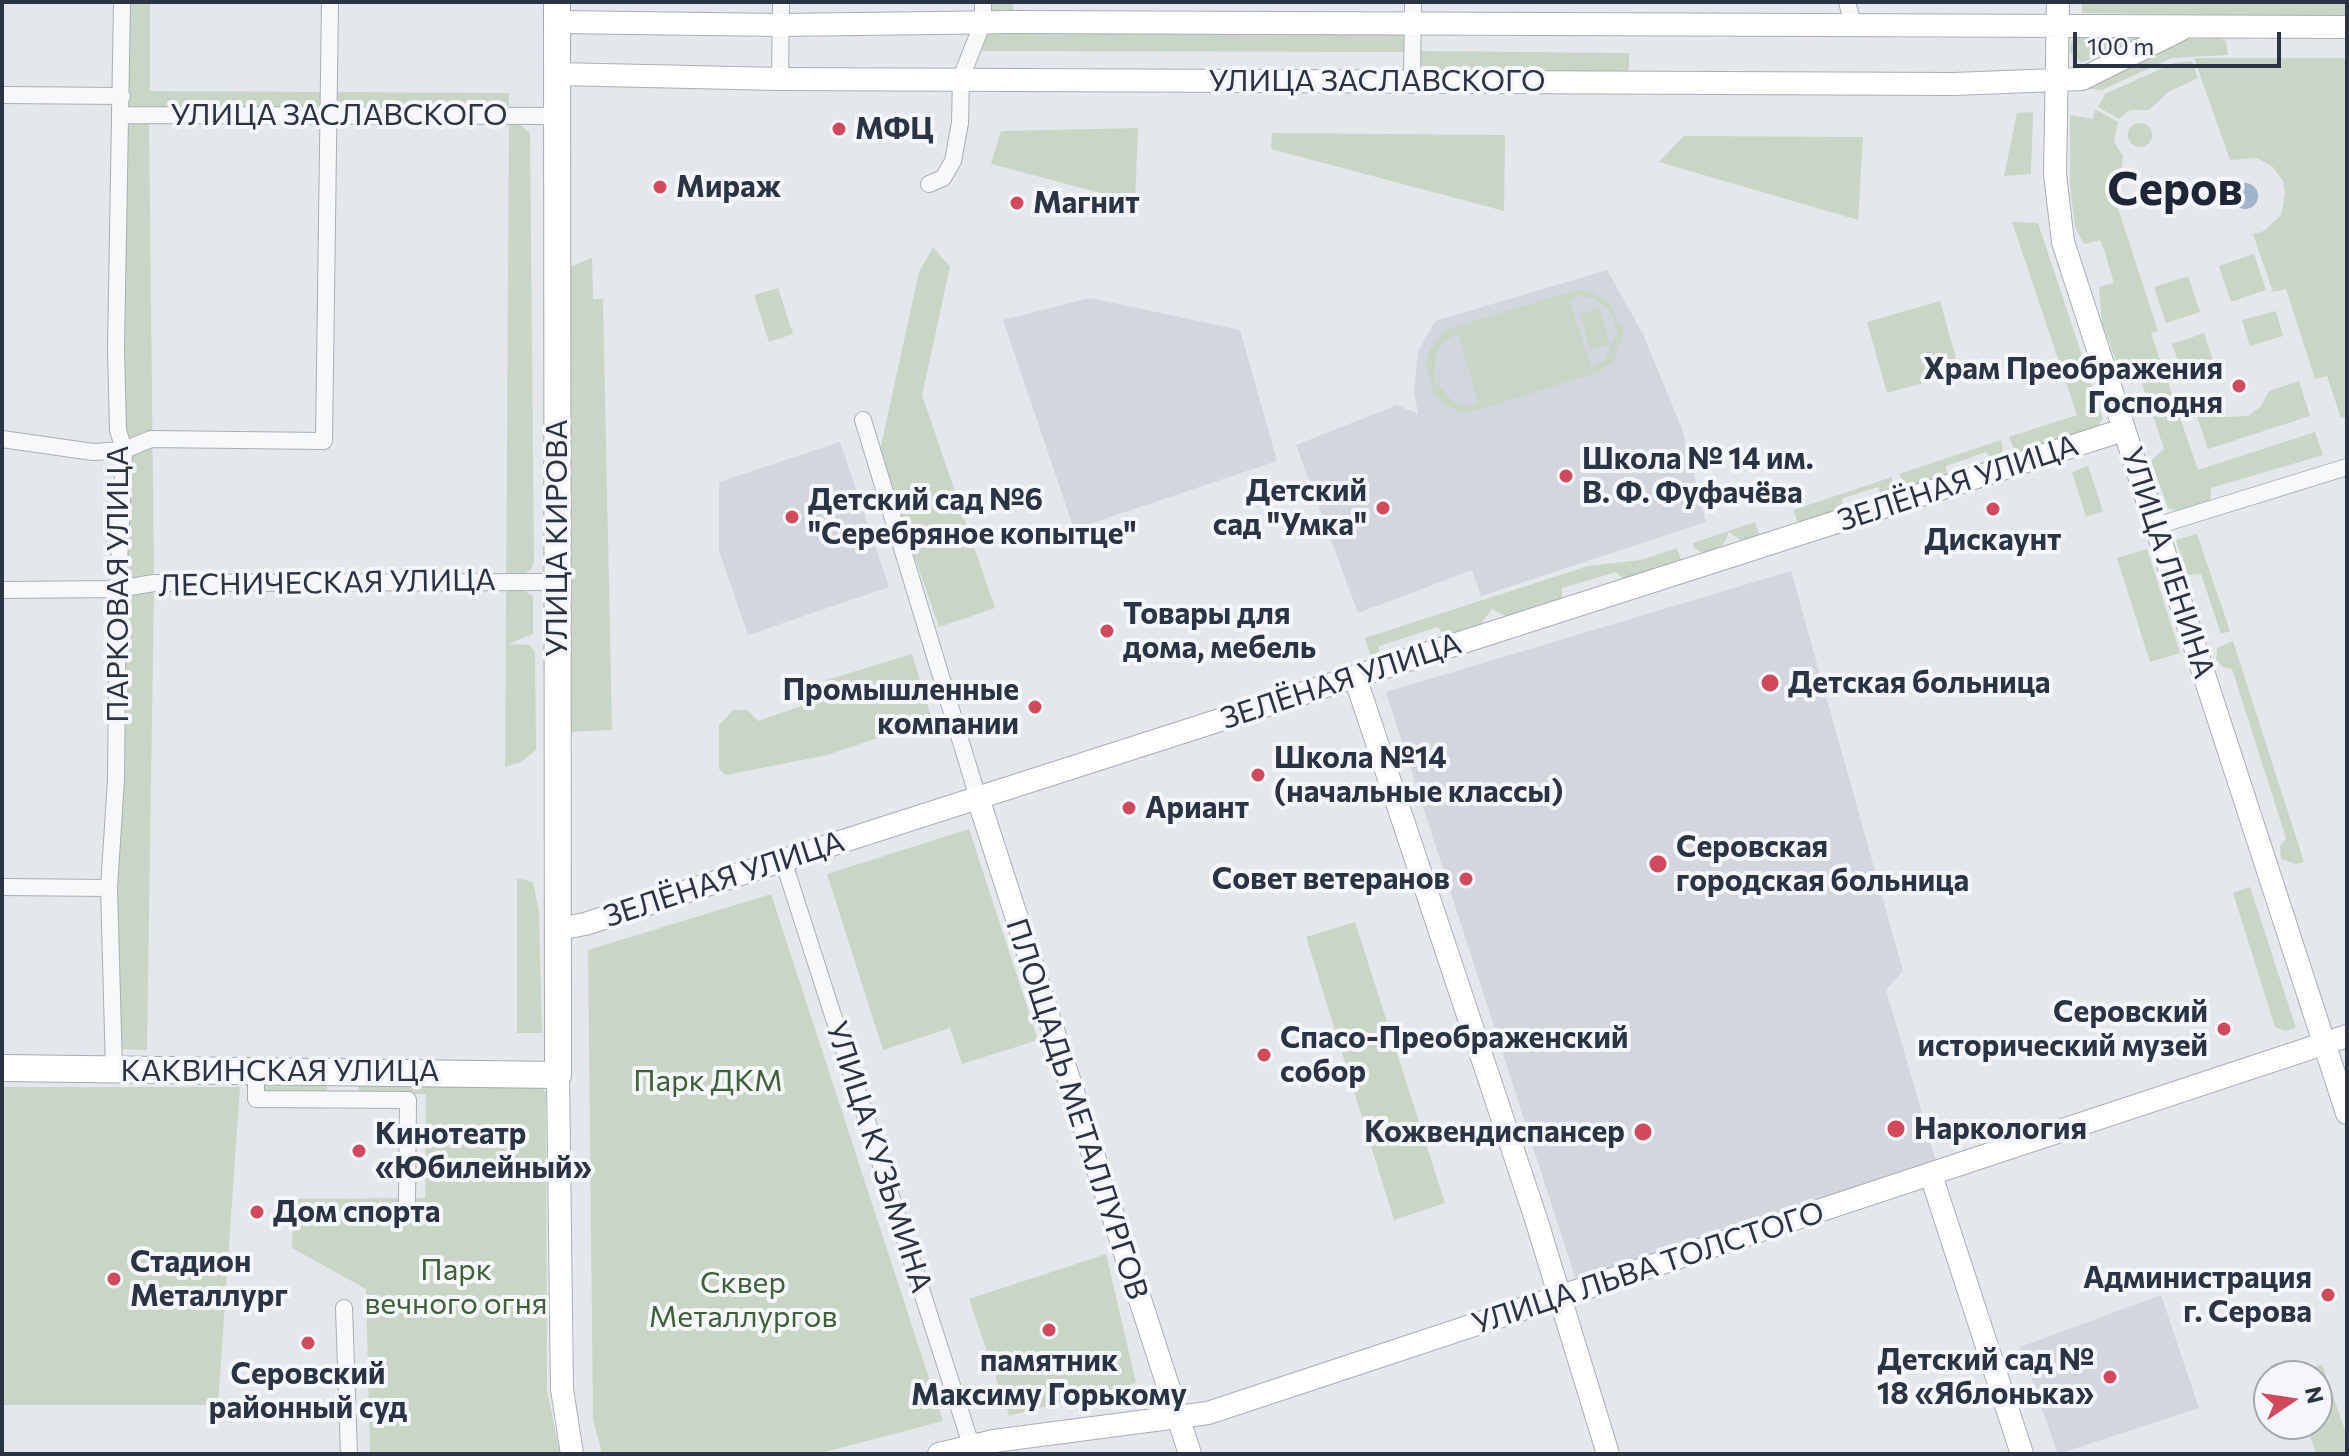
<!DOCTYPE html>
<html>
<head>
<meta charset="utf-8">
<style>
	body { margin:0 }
	#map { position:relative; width:2349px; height:1456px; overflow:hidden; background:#e4e7ec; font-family:Commissioner,sans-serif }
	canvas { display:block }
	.frame { position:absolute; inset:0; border:4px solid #2b3445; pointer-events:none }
	.north { position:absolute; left:2253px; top:1360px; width:80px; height:80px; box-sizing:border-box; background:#f4f6f9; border:2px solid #a4a8b1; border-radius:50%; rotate:77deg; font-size:22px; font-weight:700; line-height:32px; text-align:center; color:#2b3445 }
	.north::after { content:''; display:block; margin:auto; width:28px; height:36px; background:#d1495b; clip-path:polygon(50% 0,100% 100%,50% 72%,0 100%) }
	.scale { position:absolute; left:2073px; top:32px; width:208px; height:36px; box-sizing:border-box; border:4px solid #2b3445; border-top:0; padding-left:10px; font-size:24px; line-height:28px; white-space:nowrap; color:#2b3445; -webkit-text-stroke:6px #f4f6f9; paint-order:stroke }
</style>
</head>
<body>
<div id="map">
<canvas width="2349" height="1456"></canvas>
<div class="frame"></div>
<div class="north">N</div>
<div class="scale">100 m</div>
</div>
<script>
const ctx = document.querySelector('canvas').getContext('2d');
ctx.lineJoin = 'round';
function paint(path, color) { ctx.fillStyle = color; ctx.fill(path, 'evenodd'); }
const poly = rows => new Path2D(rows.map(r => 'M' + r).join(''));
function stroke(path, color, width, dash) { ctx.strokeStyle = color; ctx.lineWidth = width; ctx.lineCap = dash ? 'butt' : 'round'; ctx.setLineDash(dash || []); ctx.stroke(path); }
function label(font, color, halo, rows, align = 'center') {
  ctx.font = font + ' Commissioner,sans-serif'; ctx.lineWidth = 8; ctx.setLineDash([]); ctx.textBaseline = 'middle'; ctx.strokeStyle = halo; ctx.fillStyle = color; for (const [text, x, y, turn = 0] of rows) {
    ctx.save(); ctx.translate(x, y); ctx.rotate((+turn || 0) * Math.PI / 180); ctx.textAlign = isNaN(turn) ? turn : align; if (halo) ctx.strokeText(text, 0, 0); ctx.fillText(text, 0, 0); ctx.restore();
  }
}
paint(poly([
	[1607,270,1643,334,1682,429,1706,522,1481,596,1472,570,1358,613,1296,445,1397,405,1418,414,1414,392,1418,351,1435,321],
	[1090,298,1240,330,1277,461,1074,529,1003,320],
	[840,442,889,587,748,635,719,551,719,482],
	[1791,571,1903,971,1886,990,1938,1168,1577,1283,1386,692],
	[2161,1295,2199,1408,2058,1454,2020,1347]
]), '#d2d6de');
paint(poly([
	[122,2,150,2,150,91,509,93,509,107,149,116,154,583,147,1050,114,1049],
	[983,2,1013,2,1013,21,1412,23,1412,52,982,51],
	[2082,2,2347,3,2347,17,2082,13],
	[2081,37,2134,37,2136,39,2081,63,2070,52,2071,42],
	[2220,38,2226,41,2228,55,2172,58,2102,90,2090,89,2089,85,2180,39],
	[1417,51,1629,53,1629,68,1627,72,1425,72,1420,68],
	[2194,58,2347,58,2347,417,2341,418,2327,376,2315,379,2286,289,2273,292,2253,234,2264,231,2281,215,2285,194,2283,181,2273,167,2257,158,2230,160],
	[2192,61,2198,78,2168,92,2149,110,2130,110,2119,119,2098,107,2105,94,2174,63],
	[2095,109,2118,122,2114,142,2123,156,2117,205,2158,331,2151,333,2198,470,2315,432,2323,455,2211,488,2210,502,2178,511,2168,508,2151,461,2164,449,2135,363,2117,364,2102,323,2099,287,2114,283,2105,253,2100,240,2084,244,2075,227,2070,185,2070,115,2093,119],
	[2033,112,2031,174,2004,176,2017,113],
	[509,115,530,133,534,561,531,570,508,581,533,596,533,634,508,644,530,645,535,652,536,750,521,762,505,767],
	'2128 135a12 12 0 1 1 24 0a12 12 0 1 1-24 0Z',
	[1138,128,1135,202,991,164,1001,131],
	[1272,133,1505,135,1504,211,1271,149],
	[1684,136,1863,137,1858,220,1659,162],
	[2012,222,2038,223,2103,419,2096,429,2024,452,2013,447,2009,437,2077,415],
	[933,247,950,267,922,395,995,608,939,627,879,455,919,272],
	[2254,254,2266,290,2231,302,2219,266],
	[592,258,593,299,603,299,612,730,569,732,562,270],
	[2188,276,2200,312,2166,323,2154,287],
	[778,288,793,334,769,342,754,295],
	[1577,290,1595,293,1610,303,1624,332,1613,362,1599,372,1477,410,1462,412,1448,407,1433,393,1426,365,1430,349,1441,335,1451,328],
	[1577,296,1594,298,1605,306,1613,317,1617,333,1604,361,1591,368,1569,300],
	[1458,334,1479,403,1478,403,1465,406,1453,402,1434,380,1436,352,1445,341],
	[1940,301,1960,373,1887,393,1867,322],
	[1599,308,1609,344,1590,350,1580,314],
	[2276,311,2283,336,2250,346,2242,320],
	[2204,333,2213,360,2181,370,2172,344],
	[2299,381,2310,416,2208,449,2196,414,2219,406,2224,417,2248,416,2261,406,2269,391],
	[2001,440,2003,450,1998,460,1992,461,1986,452,1946,466,1947,475,1913,487,1906,485,1899,474],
	[2088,466,2103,511,2086,517,2072,472],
	[1892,477,1893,486,1888,495,1880,494,1878,487,1843,498,1841,510,1798,523,1793,510],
	[1755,522,1760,536,1742,541,1729,532,1725,542,1715,551,1704,554,1694,548,1693,543],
	[2197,534,2230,631,2221,634,2201,574,2187,575,2176,540],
	[1677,548,1681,560,1623,579,1616,572,1562,588,1562,598,1506,616,1492,609,1480,625,1445,637,1438,627,1379,646,1378,656,1372,660,1365,638,1588,566,1641,560],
	[2147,549,2180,653,2150,662,2117,558],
	[2233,641,2304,862,2296,864,2281,859,2280,846,2286,838,2232,669,2223,667,2216,659,2217,648],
	[912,654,932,720,827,755,726,775,719,769,719,725,733,710,747,710,758,721,818,700,826,680],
	[969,829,1038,1040,962,1064,950,1028,883,1050,827,874],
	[517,878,533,882,539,912,542,1033,517,1033],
	[2250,887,2296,1028,2285,1031,2275,1027,2233,893],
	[771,894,943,1421,817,1454,602,1454,593,1419,588,950],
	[1355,922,1445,1203,1394,1220,1306,937],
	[328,1079,327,1091,260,1092,259,1080],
	[359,1079,536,1081,546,1093,547,1390,560,1454,370,1454,366,1289,292,1248,293,1199,425,1198,426,1094,358,1093],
	[2,1087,240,1087,218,1405,2,1405],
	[1106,1254,1136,1383,1009,1416,969,1299],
	[2322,1364,2347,1436,2347,1452,2342,1454,2316,1454,2306,1424,2317,1424,2317,1376,2295,1376]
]), '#c9d6c5');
paint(poly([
	'2232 196a13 13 0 1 1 26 0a13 13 0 1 1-26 0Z'
]), '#9fb4cc');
const street = poly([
	[1847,2,1854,27],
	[780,79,781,2],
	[1412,82,1413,2],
	[2,95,122,96],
	[122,115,557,116],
	[929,184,943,178,953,161,960,123,961,78,983,22,983,2],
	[863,420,978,798],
	[2,439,93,452,124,450,151,439,324,441,330,2],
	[2156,526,2347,467],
	[2,590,118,589,154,583,557,582],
	[783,860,974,1454],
	[2,887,109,888],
	[114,1070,109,888,116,779,118,589,124,450,118,430,116,349,122,2],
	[256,1071,256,1099,408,1100,407,1203],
	[344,1308,349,1454]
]);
const secondary = poly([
	[2058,2,2055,174,2063,242,2347,1113],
	[557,22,781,25,1013,22,2347,27],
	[557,74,780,79,1954,84,2082,79,2180,30],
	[1355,677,1536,1219,1608,1454],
	[978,798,1190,1454],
	[558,929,585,924,2123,430],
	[558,1075,562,1389,572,1454],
	[1931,1175,2022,1454],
	[939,1454,994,1441,1208,1413,2347,1036]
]);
const primary = poly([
	[2,1068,558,1075,557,2]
]);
stroke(street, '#a9aeb7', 18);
stroke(secondary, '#a9aeb7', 24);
stroke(primary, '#a3abb8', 28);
stroke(street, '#f7f8fa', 16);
stroke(secondary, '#fff', 22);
stroke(primary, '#fff', 26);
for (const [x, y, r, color] of [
	[839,129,8,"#d1495b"],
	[660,187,8,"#d1495b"],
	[1017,203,8,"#d1495b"],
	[2239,386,8,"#d1495b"],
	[1566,476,8,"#d1495b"],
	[1383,508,8,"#d1495b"],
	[1993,509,8,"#d1495b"],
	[792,517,8,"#d1495b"],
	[1107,631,8,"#d1495b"],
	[1770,683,10,"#d1495b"],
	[1035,707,8,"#d1495b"],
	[1258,775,8,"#d1495b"],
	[1129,808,8,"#d1495b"],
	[1658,864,10,"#d1495b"],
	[1466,879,8,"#d1495b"],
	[2224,1029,8,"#d1495b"],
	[1264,1055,8,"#d1495b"],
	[1896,1129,10,"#d1495b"],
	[1643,1132,10,"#d1495b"],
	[359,1151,8,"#d1495b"],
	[257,1212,8,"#d1495b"],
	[114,1279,8,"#d1495b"],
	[2328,1295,8,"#d1495b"],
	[1049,1330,8,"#d1495b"],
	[308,1343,8,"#d1495b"],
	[2110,1377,8,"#d1495b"]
]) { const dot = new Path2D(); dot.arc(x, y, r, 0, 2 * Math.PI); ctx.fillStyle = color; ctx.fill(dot); stroke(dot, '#f4f6f9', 3); }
label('30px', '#2b3445', '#f4f6f9', [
	["УЛИЦА ЗАСЛАВСКОГО",1377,81],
	["УЛИЦА ЗАСЛАВСКОГО",339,115],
	["ЗЕЛЁНАЯ УЛИЦА",1958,483,-18],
	["УЛИЦА КИРОВА",557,538,-90],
	["УЛИЦА ЛЕНИНА",2168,563,72],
	["ЛЕСНИЧЕСКАЯ УЛИЦА",327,583,-1],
	["ПАРКОВАЯ УЛИЦА",118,584,-90],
	["ЗЕЛЁНАЯ УЛИЦА",1341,681,-18],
	["ЗЕЛЁНАЯ УЛИЦА",724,879,-18],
	["КАКВИНСКАЯ УЛИЦА",280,1071],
	["ПЛОЩАДЬ МЕТАЛЛУРГОВ",1077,1109,72],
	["УЛИЦА КУЗЬМИНА",879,1157,72],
	["УЛИЦА ЛЬВА ТОЛСТОГО",1648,1268,-18]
]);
label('bold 30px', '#2b3445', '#f4f6f9', [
	["МФЦ",855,129],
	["Мираж",676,187],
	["Магнит",1033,203],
	["Храм Преображения",2223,369,"right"],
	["Господня",2223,403,"right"],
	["Школа № 14 им.",1582,459],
	["В. Ф. Фуфачёва",1582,493],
	["Детский",1367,491,"right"],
	["сад \"Умка\"",1367,525,"right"],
	["Детский сад №6",808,500],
	["\"Серебряное копытце\"",808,534],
	["Дискаунт",1993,540,"center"],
	["Товары для",1123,614],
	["дома, мебель",1123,648],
	["Детская больница",1788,683],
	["Промышленные",1019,690,"right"],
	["компании",1019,724,"right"],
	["Школа №14",1274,758],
	["(начальные классы)",1274,792],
	["Ариант",1145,808],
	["Серовская",1676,847],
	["городская больница",1676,881],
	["Совет ветеранов",1450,879,"right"],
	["Серовский",2208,1012,"right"],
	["исторический музей",2208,1046,"right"],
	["Спасо-Преображенский",1280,1038],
	["собор",1280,1072],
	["Наркология",1914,1129],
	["Кожвендиспансер",1625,1132,"right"],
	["Кинотеатр",375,1134],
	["«Юбилейный»",375,1168],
	["Дом спорта",273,1212],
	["Стадион",130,1262],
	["Металлург",130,1296],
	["Администрация",2312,1278,"right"],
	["г. Серова",2312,1312,"right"],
	["Детский сад №",2094,1360,"right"],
	["18 «Яблонька»",2094,1394,"right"],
	["памятник",1049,1361,"center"],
	["Максиму Горькому",1049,1395,"center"],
	["Серовский",308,1374,"center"],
	["районный суд",308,1408,"center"]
], 'left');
label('30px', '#3f6138', '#f4f6f9', [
	["Парк ДКМ",708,1081],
	["Парк",456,1270],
	["вечного огня",456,1304],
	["Сквер",743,1283],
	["Металлургов",743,1317]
]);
label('bold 46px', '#1d2536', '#f4f6f9', [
	["Серов",2175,190]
]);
</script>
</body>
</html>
